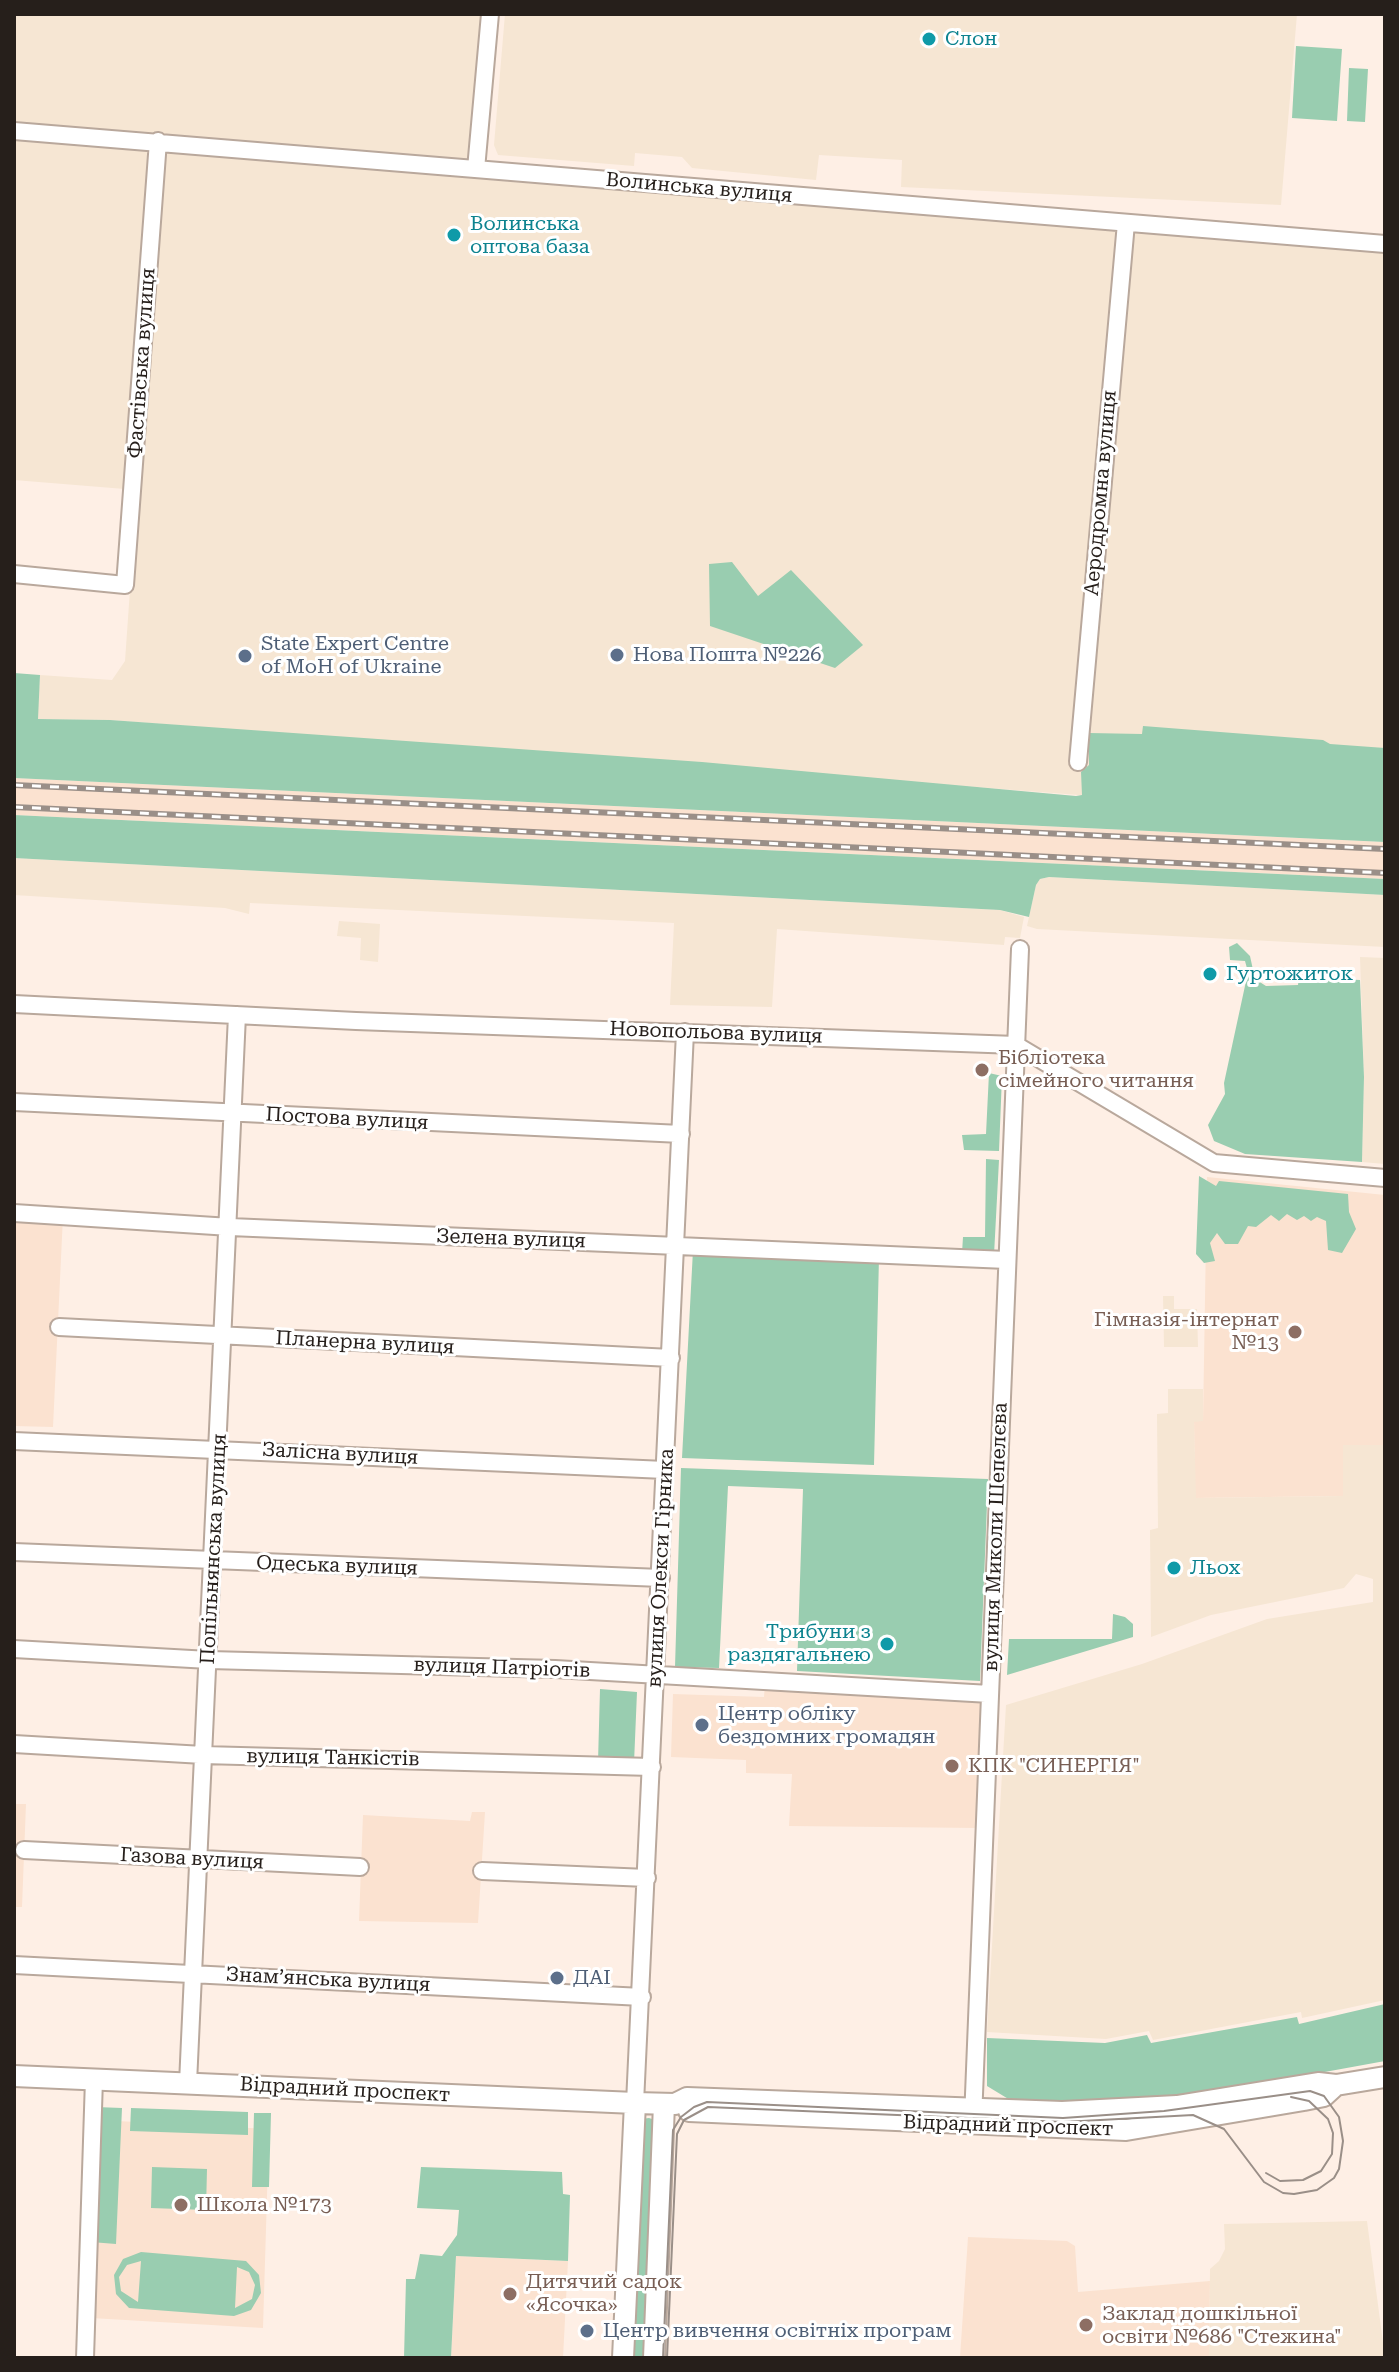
<!DOCTYPE html>
<html>
<head>
<meta charset="utf-8">
<style>
	body { margin:0 }
	#map { position:relative; width:1399px; height:2372px; overflow:hidden; background:#feefe5; font-family:"Roboto Serif",serif }
	canvas { display:block }
	.frame { position:absolute; inset:0; border:16px solid #261f1b; pointer-events:none }
</style>
</head>
<body>
<div id="map">
<canvas width="1399" height="2372"></canvas>
<div class="frame"></div>
</div>
<script>
const ctx = document.querySelector('canvas').getContext('2d');
ctx.lineJoin = 'round';
function paint(path, color) { ctx.fillStyle = color; ctx.fill(path, 'evenodd'); }
const poly = rows => new Path2D(rows.map(r => 'M' + r).join(''));
function stroke(path, color, width, dash) { ctx.strokeStyle = color; ctx.lineWidth = width; ctx.lineCap = dash ? 'butt' : 'round'; ctx.setLineDash(dash || []); ctx.stroke(path); }
function label(font, color, halo, rows, align = 'center') {
  ctx.font = font + ' "Roboto Serif",serif'; ctx.lineWidth = 6; ctx.setLineDash([]); ctx.textBaseline = 'middle'; ctx.strokeStyle = halo; ctx.fillStyle = color; for (const [text, x, y, turn = 0] of rows) {
    ctx.save(); ctx.translate(x, y); ctx.rotate((+turn || 0) * Math.PI / 180); ctx.textAlign = isNaN(turn) ? turn : align; if (halo) ctx.strokeText(text, 0, 0); ctx.fillText(text, 0, 0); ctx.restore();
  }
}
paint(poly([
	[14,778,1385,842,1385,879,14,815],
	[1207,1177,1385,1195,1385,1445,1343,1445,1343,1496,1195,1498,1194,1421,1203,1421],
	[14,1213,63,1216,53,1427,14,1426],
	[765,1684,982,1698,985,1704,978,1828,789,1826,792,1774,746,1773,746,1760,671,1757,673,1694,764,1697],
	[14,1804,26,1804,22,1907,14,1907],
	[472,1812,485,1812,478,1923,359,1921,363,1815,470,1821],
	[98,2120,269,2129,263,2328,91,2318],
	[968,2237,1067,2241,1075,2246,1078,2292,1210,2281,1209,2358,960,2358],
	[456,2256,568,2261,563,2358,451,2358]
]), '#fbe2d0');
paint(poly([
	[14,14,485,14,476,169,490,180,1385,252,1385,809,1143,800,110,720,37,719,40,675,112,680,125,661,137,490,14,480],
	[505,14,1297,14,1281,205,901,187,902,160,819,155,816,180,692,168,682,157,635,153,634,166,498,155,494,145],
	[14,858,1000,910,1024,917,1020,938,1005,937,1004,945,777,929,772,1007,670,1005,674,923,250,903,249,914,225,908,14,895],
	[1049,877,1385,895,1385,947,1037,929,1027,926,1036,885,1040,879],
	[339,921,380,924,378,962,360,960,361,938,337,936],
	[1360,957,1385,958,1385,1164,1362,1162,1364,1077],
	[1163,1296,1174,1296,1174,1309,1197,1309,1198,1347,1164,1347],
	[1168,1389,1203,1389,1203,1421,1194,1422,1196,1498,1343,1496,1343,1445,1385,1445,1385,2000,1302,2018,1301,2012,1153,2040,1149,2031,1106,2039,987,2032,1006,1705,1142,1664,1267,1619,1373,1602,1373,1579,1356,1574,1344,1588,1211,1615,1151,1637,1150,1530,1158,1528,1157,1414,1168,1413],
	[1367,2221,1385,2358,1209,2358,1210,2269,1219,2261,1225,2249,1224,2224]
]), '#f6e6d3');
paint(poly([
	[1296,46,1342,49,1337,121,1292,118],
	[1349,68,1368,69,1365,122,1347,121],
	[732,562,758,596,791,570,863,645,835,668,710,626,709,564],
	[14,673,40,675,38,719,110,720,702,762,1076,796,1082,795,1081,772,1089,765,1089,733,1142,734,1143,726,1323,740,1330,744,1385,748,1385,842,14,778],
	[14,815,1385,879,1385,895,1049,877,1040,879,1036,885,1029,917,1000,910,14,858],
	[1237,943,1250,956,1255,979,1266,986,1298,985,1299,977,1360,980,1364,1077,1362,1162,1245,1154,1214,1141,1208,1125,1225,1094,1224,1083,1248,972,1245,961,1230,960,1229,947],
	[989,1073,1002,1076,999,1151,964,1150,962,1135,986,1134],
	[986,1159,999,1160,994,1255,962,1253,963,1237,985,1237],
	[1199,1176,1216,1186,1219,1181,1348,1194,1349,1212,1356,1229,1342,1253,1328,1250,1326,1221,1317,1217,1311,1221,1304,1216,1297,1220,1287,1214,1279,1221,1271,1215,1256,1227,1248,1226,1238,1244,1225,1244,1217,1233,1210,1243,1215,1261,1204,1263,1196,1254],
	[693,1250,879,1257,874,1465,682,1458],
	[681,1468,988,1479,980,1681,797,1671,803,1489,728,1486,719,1668,675,1667],
	[1113,1614,1125,1617,1133,1624,1133,1637,1007,1675,1009,1639,1112,1639],
	[600,1689,637,1692,634,1763,598,1762],
	[1385,2004,1385,2061,1171,2100,1061,2106,1015,2103,987,2086,987,2038,1105,2043,1147,2035,1151,2043,1297,2017,1299,2024],
	[96,2107,122,2108,116,2244,91,2242],
	[131,2108,248,2112,248,2135,130,2131],
	[254,2113,271,2113,269,2187,252,2187],
	[649,2118,655,2120,647,2358,628,2358,641,2119],
	[152,2167,207,2169,206,2210,151,2208],
	[421,2167,562,2172,563,2194,570,2195,568,2261,456,2256,451,2358,404,2358,406,2279,415,2279,420,2254,442,2256,457,2235,459,2210,417,2208],
	[141,2252,246,2261,259,2275,261,2293,251,2310,234,2316,129,2308,116,2294,114,2275,123,2259],
	[141,2261,138,2302,121,2291,119,2277,127,2265],
	[237,2267,249,2272,255,2285,252,2299,235,2308]
]), '#99cdb0');
const minor = poly([
	[14,131,1385,244],
	[476,169,490,14],
	[14,574,125,585,158,141],
	[1078,762,1126,223],
	[14,1004,356,1021,1016,1045,1214,1163,1385,1178],
	[14,1102,681,1134],
	[14,1213,230,1227,1007,1260],
	[59,1327,671,1358],
	[14,1441,665,1470],
	[14,1552,661,1578],
	[14,1649,209,1660,555,1669,990,1694],
	[14,1744,203,1755,652,1767],
	[24,1850,360,1867],
	[482,1871,647,1878],
	[14,1965,642,1997],
	[188,2083,237,1015],
	[635,2103,685,1032],
	[973,2119,1020,949],
	[85,2358,94,2079]
]);
const major = poly([
	[14,2076,635,2103,675,2104,687,2098,1062,2112,1177,2106,1318,2083,1336,2085,1385,2077],
	[689,2111,1126,2130,1304,2100,1324,2096,1336,2085],
	[623,2358,635,2103],
	[654,2358,664,2104]
]);
stroke(minor, '#b9a89c', 20);
stroke(major, '#b9a89c', 24);
stroke(minor, '#fff', 16);
stroke(major, '#fff', 20);
stroke(poly([
	[1266,2173,1280,2181,1303,2180,1321,2171,1332,2154,1333,2133,1328,2119,1309,2101,1291,2097],
	[663,2358,673,2130,681,2117,694,2107,707,2102,1063,2118,1164,2111,1310,2091,1324,2096,1339,2117,1343,2141,1339,2169,1334,2178,1317,2190,1294,2194,1283,2193,1264,2182,1224,2129,1193,2115,1063,2122,708,2107,684,2120,677,2134,667,2358]
]), '#9a8f88', 2);
const rail = poly([
	[14,785,1385,849],
	[14,807,1385,873]
]);
stroke(rail, '#9a8f88', 6);
stroke(rail, '#fff', 3, [9]);
for (const [x, y, r, color] of [
	[929,39,8,"#0f9aa8"],
	[454,235,8,"#0f9aa8"],
	[617,655,8,"#5c6f8a"],
	[245,656,8,"#5c6f8a"],
	[1210,974,8,"#0f9aa8"],
	[982,1070,8,"#8d6e63"],
	[1295,1332,8,"#8d6e63"],
	[1174,1568,8,"#0f9aa8"],
	[887,1644,8,"#0f9aa8"],
	[702,1725,8,"#5c6f8a"],
	[952,1766,8,"#8d6e63"],
	[557,1978,8,"#5c6f8a"],
	[181,2205,8,"#8d6e63"],
	[510,2294,8,"#8d6e63"],
	[1086,2325,8,"#8d6e63"],
	[587,2331,8,"#5c6f8a"]
]) { const dot = new Path2D(); dot.arc(x, y, r, 0, 2 * Math.PI); ctx.fillStyle = color; ctx.fill(dot); stroke(dot, '#fff', 3); }
label('20px', '#0d838f', '#fff', [
	["Слон",945,39],
	["Волинська",470,224],
	["оптова база",470,247],
	["Гуртожиток",1226,974],
	["Льох",1190,1568],
	["Трибуни з",871,1632,"right"],
	["раздягальнею",871,1655,"right"]
], 'left');
label('20px', '#261f1b', '#fff', [
	["Волинська вулиця",699,188,5],
	["Фастівська вулиця",142,363,-86],
	["Аеродромна вулиця",1101,493,-85],
	["Новопольова вулиця",716,1033,2],
	["Постова вулиця",347,1119,3],
	["Зелена вулиця",511,1239,2],
	["Планерна вулиця",365,1343,3],
	["Залісна вулиця",340,1454,3],
	["вулиця Миколи Шепелєва",996,1537,-88],
	["Попільнянська вулиця",214,1549,-87],
	["Одеська вулиця",337,1566,2],
	["вулиця Олекси Гірника",661,1568,-87],
	["вулиця Патріотів",502,1668,2],
	["вулиця Танкістів",333,1758,1],
	["Газова вулиця",192,1859,3],
	["Знамʼянська вулиця",328,1980,3],
	["Відрадний проспект",345,2090,3],
	["Відрадний проспект",1008,2126,2]
]);
label('20px', '#4e5e75', '#fff', [
	["State Expert Centre",261,644],
	["of MoH of Ukraine",261,667],
	["Нова Пошта №226",633,655],
	["Центр обліку",718,1714],
	["бездомних громадян",718,1737],
	["ДАІ",573,1978],
	["Центр вивчення освітніх програм",603,2331]
], 'left');
label('20px', '#785e54', '#fff', [
	["Бібліотека",998,1058],
	["сімейного читання",998,1081],
	["Гімназія-інтернат",1279,1320,"right"],
	["№13",1279,1343,"right"],
	["КПК \"СИНЕРГІЯ\"",968,1766],
	["Школа №173",197,2205],
	["Дитячий садок",526,2282],
	["«Ясочка»",526,2305],
	["Заклад дошкільної",1102,2314],
	["освіти №686 \"Стежина\"",1102,2337]
], 'left');
</script>
</body>
</html>
